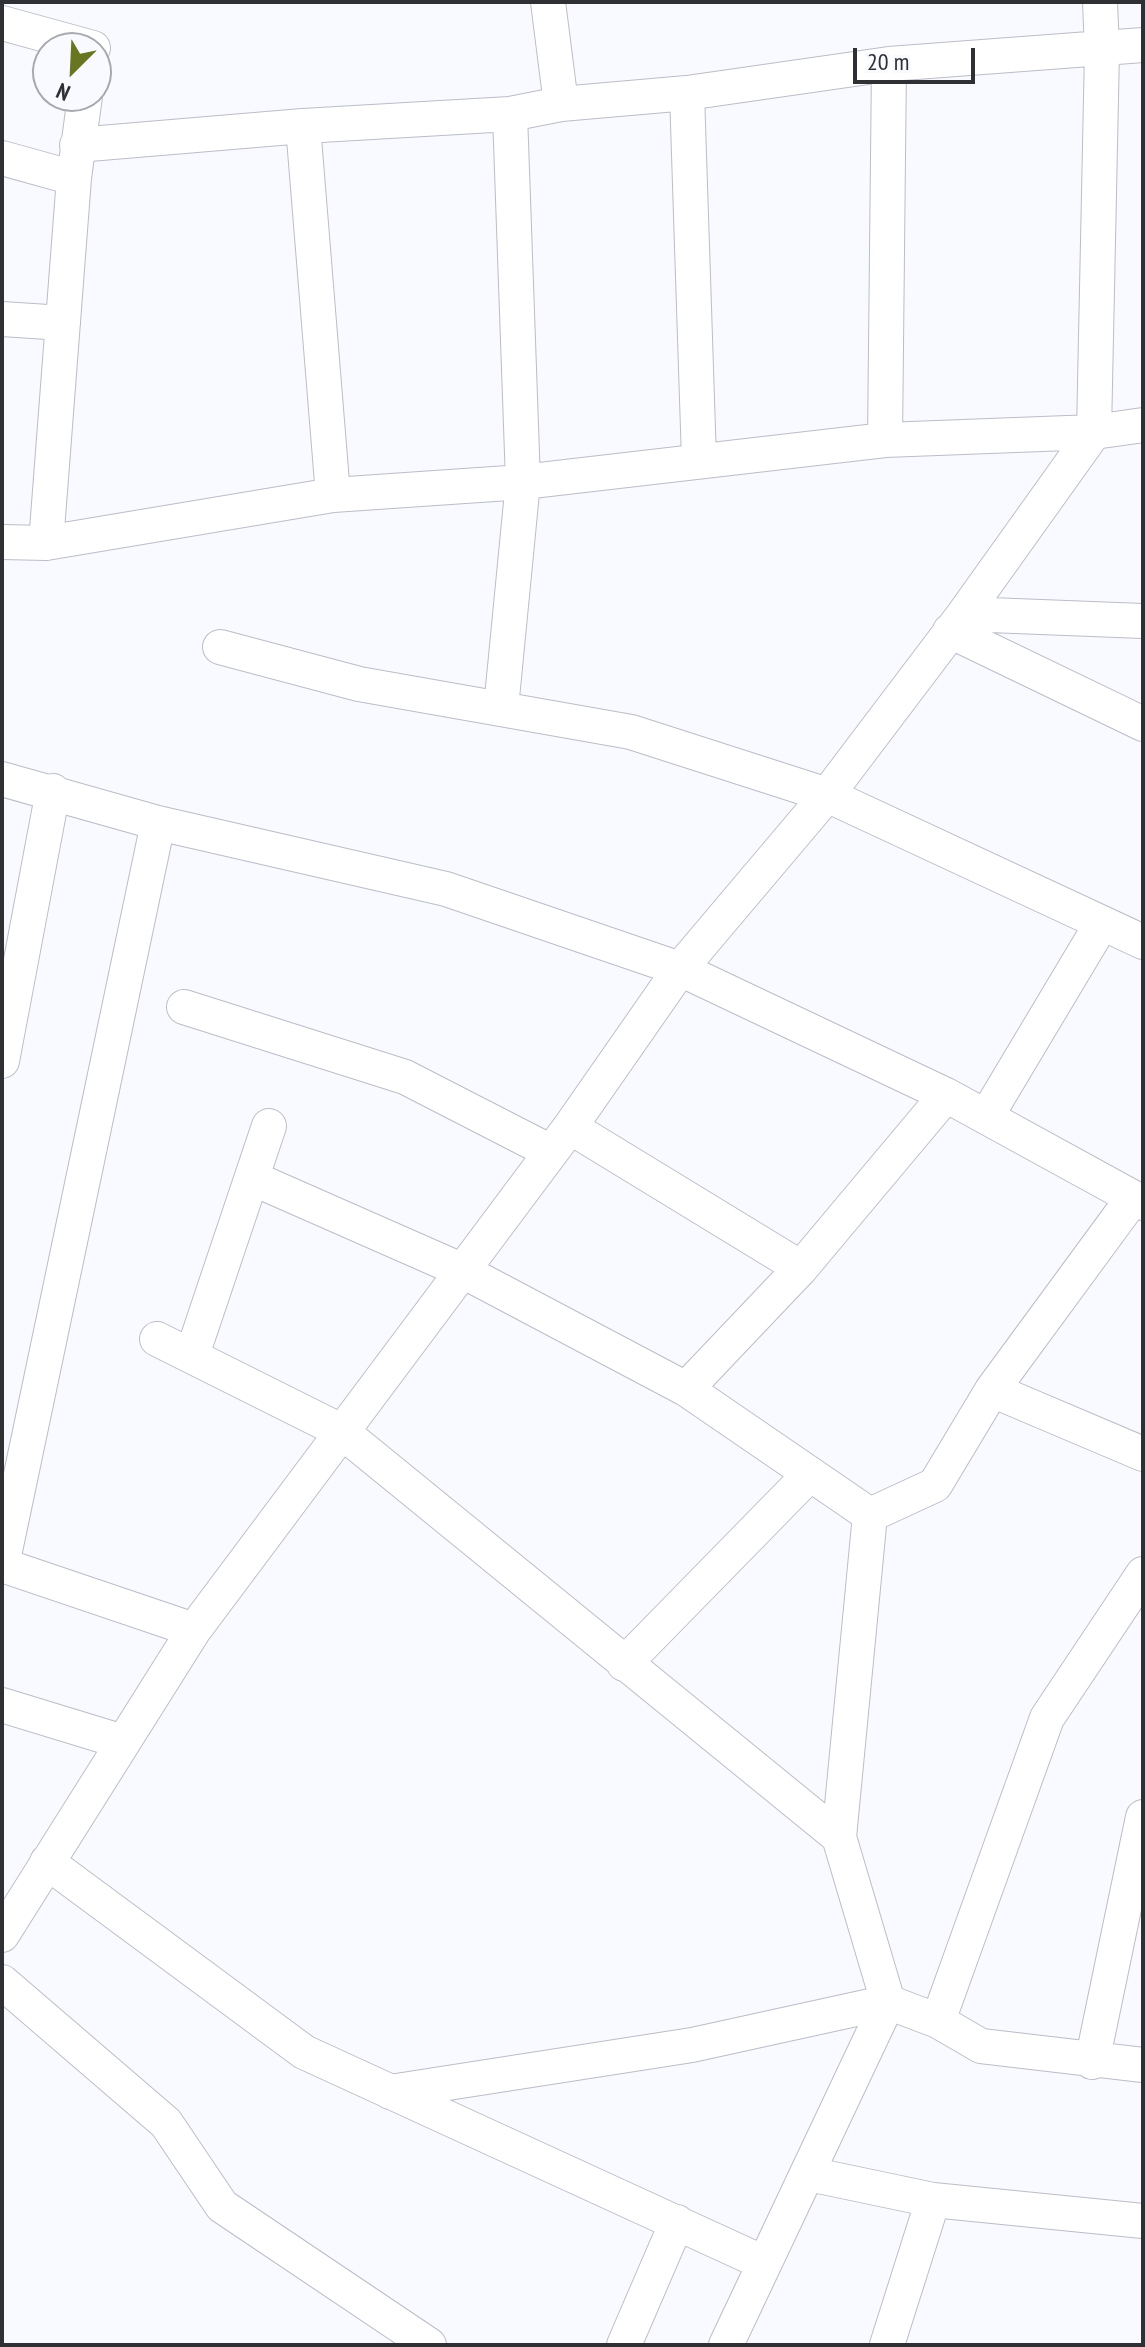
<!DOCTYPE html>
<html>
<head>
<meta charset="utf-8">
<style>
	body { margin:0 }
	#map { position:relative; width:1145px; height:2347px; overflow:hidden; background:#f9faff; font-family:"PT Sans Narrow",sans-serif }
	canvas { display:block }
	.frame { position:absolute; inset:0; border:4px solid #2f3034; pointer-events:none }
	.north { position:absolute; left:32px; top:32px; width:80px; height:80px; box-sizing:border-box; background:#f9faff; border:2px solid #a8a9ae; border-radius:50%; rotate:204deg; font-size:22px; font-weight:700; line-height:32px; text-align:center; color:#2f3034 }
	.north::after { content:''; display:block; margin:auto; width:28px; height:36px; background:#687622; clip-path:polygon(50% 0,100% 100%,50% 72%,0 100%) }
	.scale { position:absolute; left:853px; top:48px; width:122px; height:36px; box-sizing:border-box; border:4px solid #2f3034; border-top:0; padding-left:10px; font-size:24px; line-height:28px; white-space:nowrap; color:#2f3034; -webkit-text-stroke:6px #f9faff; paint-order:stroke }
</style>
</head>
<body>
<div id="map">
<canvas width="1145" height="2347"></canvas>
<div class="frame"></div>
<div class="north">N</div>
<div class="scale">20 m</div>
</div>
<script>
const ctx = document.querySelector('canvas').getContext('2d');
ctx.lineJoin = 'round';
const poly = rows => new Path2D(rows.map(r => 'M' + r).join(''));
function stroke(path, color, width, dash) { ctx.strokeStyle = color; ctx.lineWidth = width; ctx.lineCap = dash ? 'butt' : 'round'; ctx.setLineDash(dash || []); ctx.stroke(path); }
const minor = poly([
	[548,2,561,104],
	[2,23,93,48],
	[687,93,699,460],
	[303,126,333,495],
	[77,145,303,126,510,114,561,104,687,93,889,64,1143,45],
	[2,158,74,178],
	[2,319,63,323],
	[885,440,889,64],
	[2,542,46,543,333,495,523,482,885,440,1094,432,1143,425],
	[46,543,74,178,85,96],
	[964,614,1143,621],
	[950,631,1143,724],
	[220,647,359,684,631,732,827,795,1143,942],
	[501,708,523,482,510,114],
	[2,779,158,823,446,889,680,969,946,1095,1143,1203],
	[184,1007,405,1077,551,1152],
	[2,1061,53,791],
	[986,1117,1102,923],
	[570,1127,801,1268],
	[252,1178,461,1270,686,1389,870,1515],
	[157,1339,341,1431,839,1837,888,2002,938,2021,981,2046,1143,2065],
	[192,1355,269,1126],
	[686,1389,801,1268,946,1095],
	[992,1390,1143,1454],
	[2,1565,194,1630,570,1127,680,969,827,795,964,614,1094,432,1102,50,1100,2],
	[2,1565,158,823],
	[624,1664,810,1474],
	[2,1705,123,1742],
	[839,1837,870,1515,935,1485,992,1390,1133,1198],
	[47,1862,304,2052,764,2263],
	[2,1935,194,1630],
	[2,1982,166,2123,222,2206,429,2345],
	[938,2021,1047,1718,1143,1574],
	[1092,2062,1143,1817],
	[390,2092,692,2045,888,2002,726,2345],
	[809,2174,933,2200,1143,2221],
	[624,2345,677,2222],
	[887,2345,933,2200]
]);
stroke(minor, '#bbbdc8', 36);
stroke(minor, '#fff', 34);
</script>
</body>
</html>
